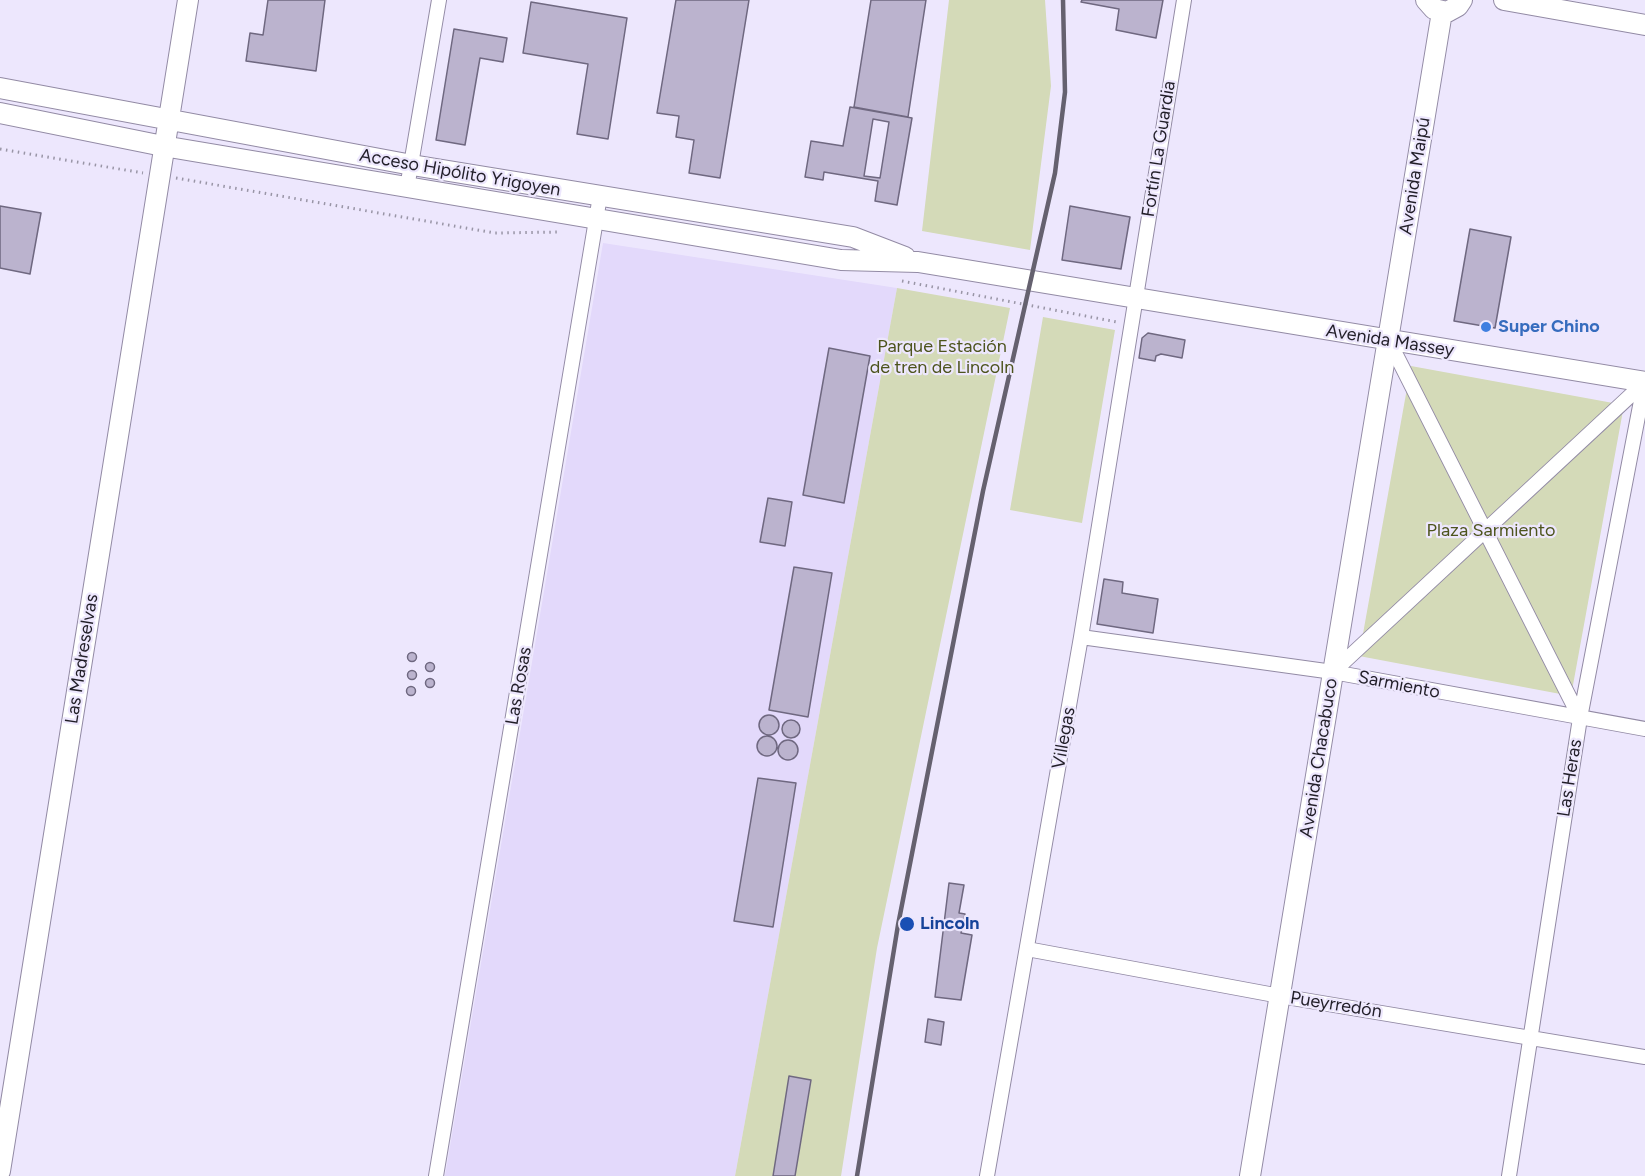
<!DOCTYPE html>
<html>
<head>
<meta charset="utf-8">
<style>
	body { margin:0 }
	canvas { display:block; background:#ede7fd }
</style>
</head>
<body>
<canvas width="1645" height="1176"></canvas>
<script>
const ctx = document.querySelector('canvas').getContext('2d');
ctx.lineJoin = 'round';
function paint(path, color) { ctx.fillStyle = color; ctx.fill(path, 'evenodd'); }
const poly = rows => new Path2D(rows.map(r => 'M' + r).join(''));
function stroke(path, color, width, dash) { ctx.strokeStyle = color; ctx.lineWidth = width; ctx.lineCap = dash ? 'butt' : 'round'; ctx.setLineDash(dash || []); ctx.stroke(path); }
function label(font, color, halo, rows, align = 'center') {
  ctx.font = font + ' Figtree,sans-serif'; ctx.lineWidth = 4.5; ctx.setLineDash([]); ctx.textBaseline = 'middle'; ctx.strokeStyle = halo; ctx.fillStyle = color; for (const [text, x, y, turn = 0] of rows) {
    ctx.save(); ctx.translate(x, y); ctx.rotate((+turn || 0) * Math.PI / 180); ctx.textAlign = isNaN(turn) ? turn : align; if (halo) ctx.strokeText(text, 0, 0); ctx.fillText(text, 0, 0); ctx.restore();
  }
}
paint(poly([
	[603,243,897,288,735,1176,445,1176]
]), '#e3d9fb');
paint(poly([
	[949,0,1045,0,1051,86,1030,250,922,231],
	[897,288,1010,308,877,948,841,1176,735,1176],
	[1043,317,1115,330,1082,523,1010,510],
	[1411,366,1624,405,1571,696,1359,656]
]), '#d4dab8');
const building = poly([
	[268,0,325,0,316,71,246,61,250,33,263,35,268,0],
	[676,0,749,0,720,178,689,173,694,140,676,137,679,116,657,113,676,0],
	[871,0,926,0,908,117,854,107,871,0],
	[1082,0,1163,0,1156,38,1116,30,1119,9,1081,2,1082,0],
	[531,2,627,18,608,139,577,134,588,64,523,53,531,2],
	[454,29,507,38,503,62,480,58,465,145,436,140,454,29],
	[850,107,912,118,897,205,875,201,878,181,824,172,823,180,805,177,811,141,843,146,850,107],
	[873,119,889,122,880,178,864,176,873,119],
	[0,206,41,213,30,274,0,268,0,206],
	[1070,206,1130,217,1121,269,1062,260,1070,206],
	[1470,229,1511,237,1495,328,1454,321,1470,229],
	[1148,333,1185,340,1182,358,1161,354,1156,356,1155,361,1139,358,1142,338,1148,333],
	[829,348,870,356,844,503,803,495,829,348],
	[768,498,792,502,785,546,760,542,768,498],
	[794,567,832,573,808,717,769,710,794,567],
	[1104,579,1123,582,1122,593,1158,599,1153,633,1097,624,1104,579],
	'407.5 657a4.5 4.5 0 1 1 9 0a4.5 4.5 0 1 1-9 0Z',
	'425.5 667a4.5 4.5 0 1 1 9 0a4.5 4.5 0 1 1-9 0Z',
	'407.5 675a4.5 4.5 0 1 1 9 0a4.5 4.5 0 1 1-9 0Z',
	'425.5 683a4.5 4.5 0 1 1 9 0a4.5 4.5 0 1 1-9 0Z',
	'406.5 691a4.5 4.5 0 1 1 9 0a4.5 4.5 0 1 1-9 0Z',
	'759 725a10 10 0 1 1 20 0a10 10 0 1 1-20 0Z',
	'782 729a9 9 0 1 1 18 0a9 9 0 1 1-18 0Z',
	'757 746a10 10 0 1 1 20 0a10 10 0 1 1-20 0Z',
	'778 750a10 10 0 1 1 20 0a10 10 0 1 1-20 0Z',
	[758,778,796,783,773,927,734,921,758,778],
	[949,883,964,885,959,913,965,914,961,933,972,935,961,1000,935,997,949,883],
	[928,1019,944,1022,941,1045,925,1042,928,1019],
	[789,1076,811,1080,795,1176,773,1176,789,1076]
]);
paint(building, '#bbb3ce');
stroke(building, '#6f6880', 1.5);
const street = poly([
	[407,188,439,0],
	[1389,341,1580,718],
	[1081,637,1333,672,1645,729],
	[1333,672,1645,382],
	[1027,949,1280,996,1645,1057],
	[436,1176,600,196],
	[987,1176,1081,637,1184,0],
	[1509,1176,1580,718,1645,380]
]);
const secondary = poly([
	[1426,0,1434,9,1447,12,1458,6,1462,0],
	[1504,0,1645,25],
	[0,88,412,165,853,237,905,257],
	[0,113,163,146,841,260,918,262,1645,382],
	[0,1171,188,0],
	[1250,1176,1442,12]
]);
stroke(street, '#938ba5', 16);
stroke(secondary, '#938ba5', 22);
stroke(poly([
	[0,149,143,173],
	[176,178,495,233,561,232],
	[902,281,1117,322]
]), '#9995a6', 3, [1.5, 4.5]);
stroke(street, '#fff', 14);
stroke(secondary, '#fff', 20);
stroke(poly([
	[857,1176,898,925,983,491,1055,173,1065,92,1063,0]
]), '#65616f', 4.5);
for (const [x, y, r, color] of [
	[1486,327,6,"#3f7fe0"],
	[907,924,8,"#1a4fb4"]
]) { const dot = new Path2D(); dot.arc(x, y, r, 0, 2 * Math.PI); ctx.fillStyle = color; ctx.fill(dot); stroke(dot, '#ede7fd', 2); }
label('18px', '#211e28', '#ede7fd', [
	["Fortín La Guardia",1159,149,-81],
	["Acceso Hipólito Yrigoyen",460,173,10],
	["Avenida Maipú",1415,176,-81],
	["Avenida Massey",1390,341,9],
	["Las Madreselvas",82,659,-81],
	["Sarmiento",1399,685,11],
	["Las Rosas",519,686,-80],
	["Villegas",1064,738,-80],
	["Avenida Chacabuco",1319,758,-81],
	["Las Heras",1570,778,-81],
	["Pueyrredón",1336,1005,9]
]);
label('bold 18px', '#366cbe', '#ede7fd', [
	["Super Chino",1498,327]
], 'left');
label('18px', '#4d541d', '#ede7fd', [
	["Parque Estación",942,347],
	["de tren de Lincoln",942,368],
	["Plaza Sarmiento",1491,531]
]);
label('bold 18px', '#164399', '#ede7fd', [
	["Lincoln",920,924]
], 'left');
</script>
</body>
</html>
